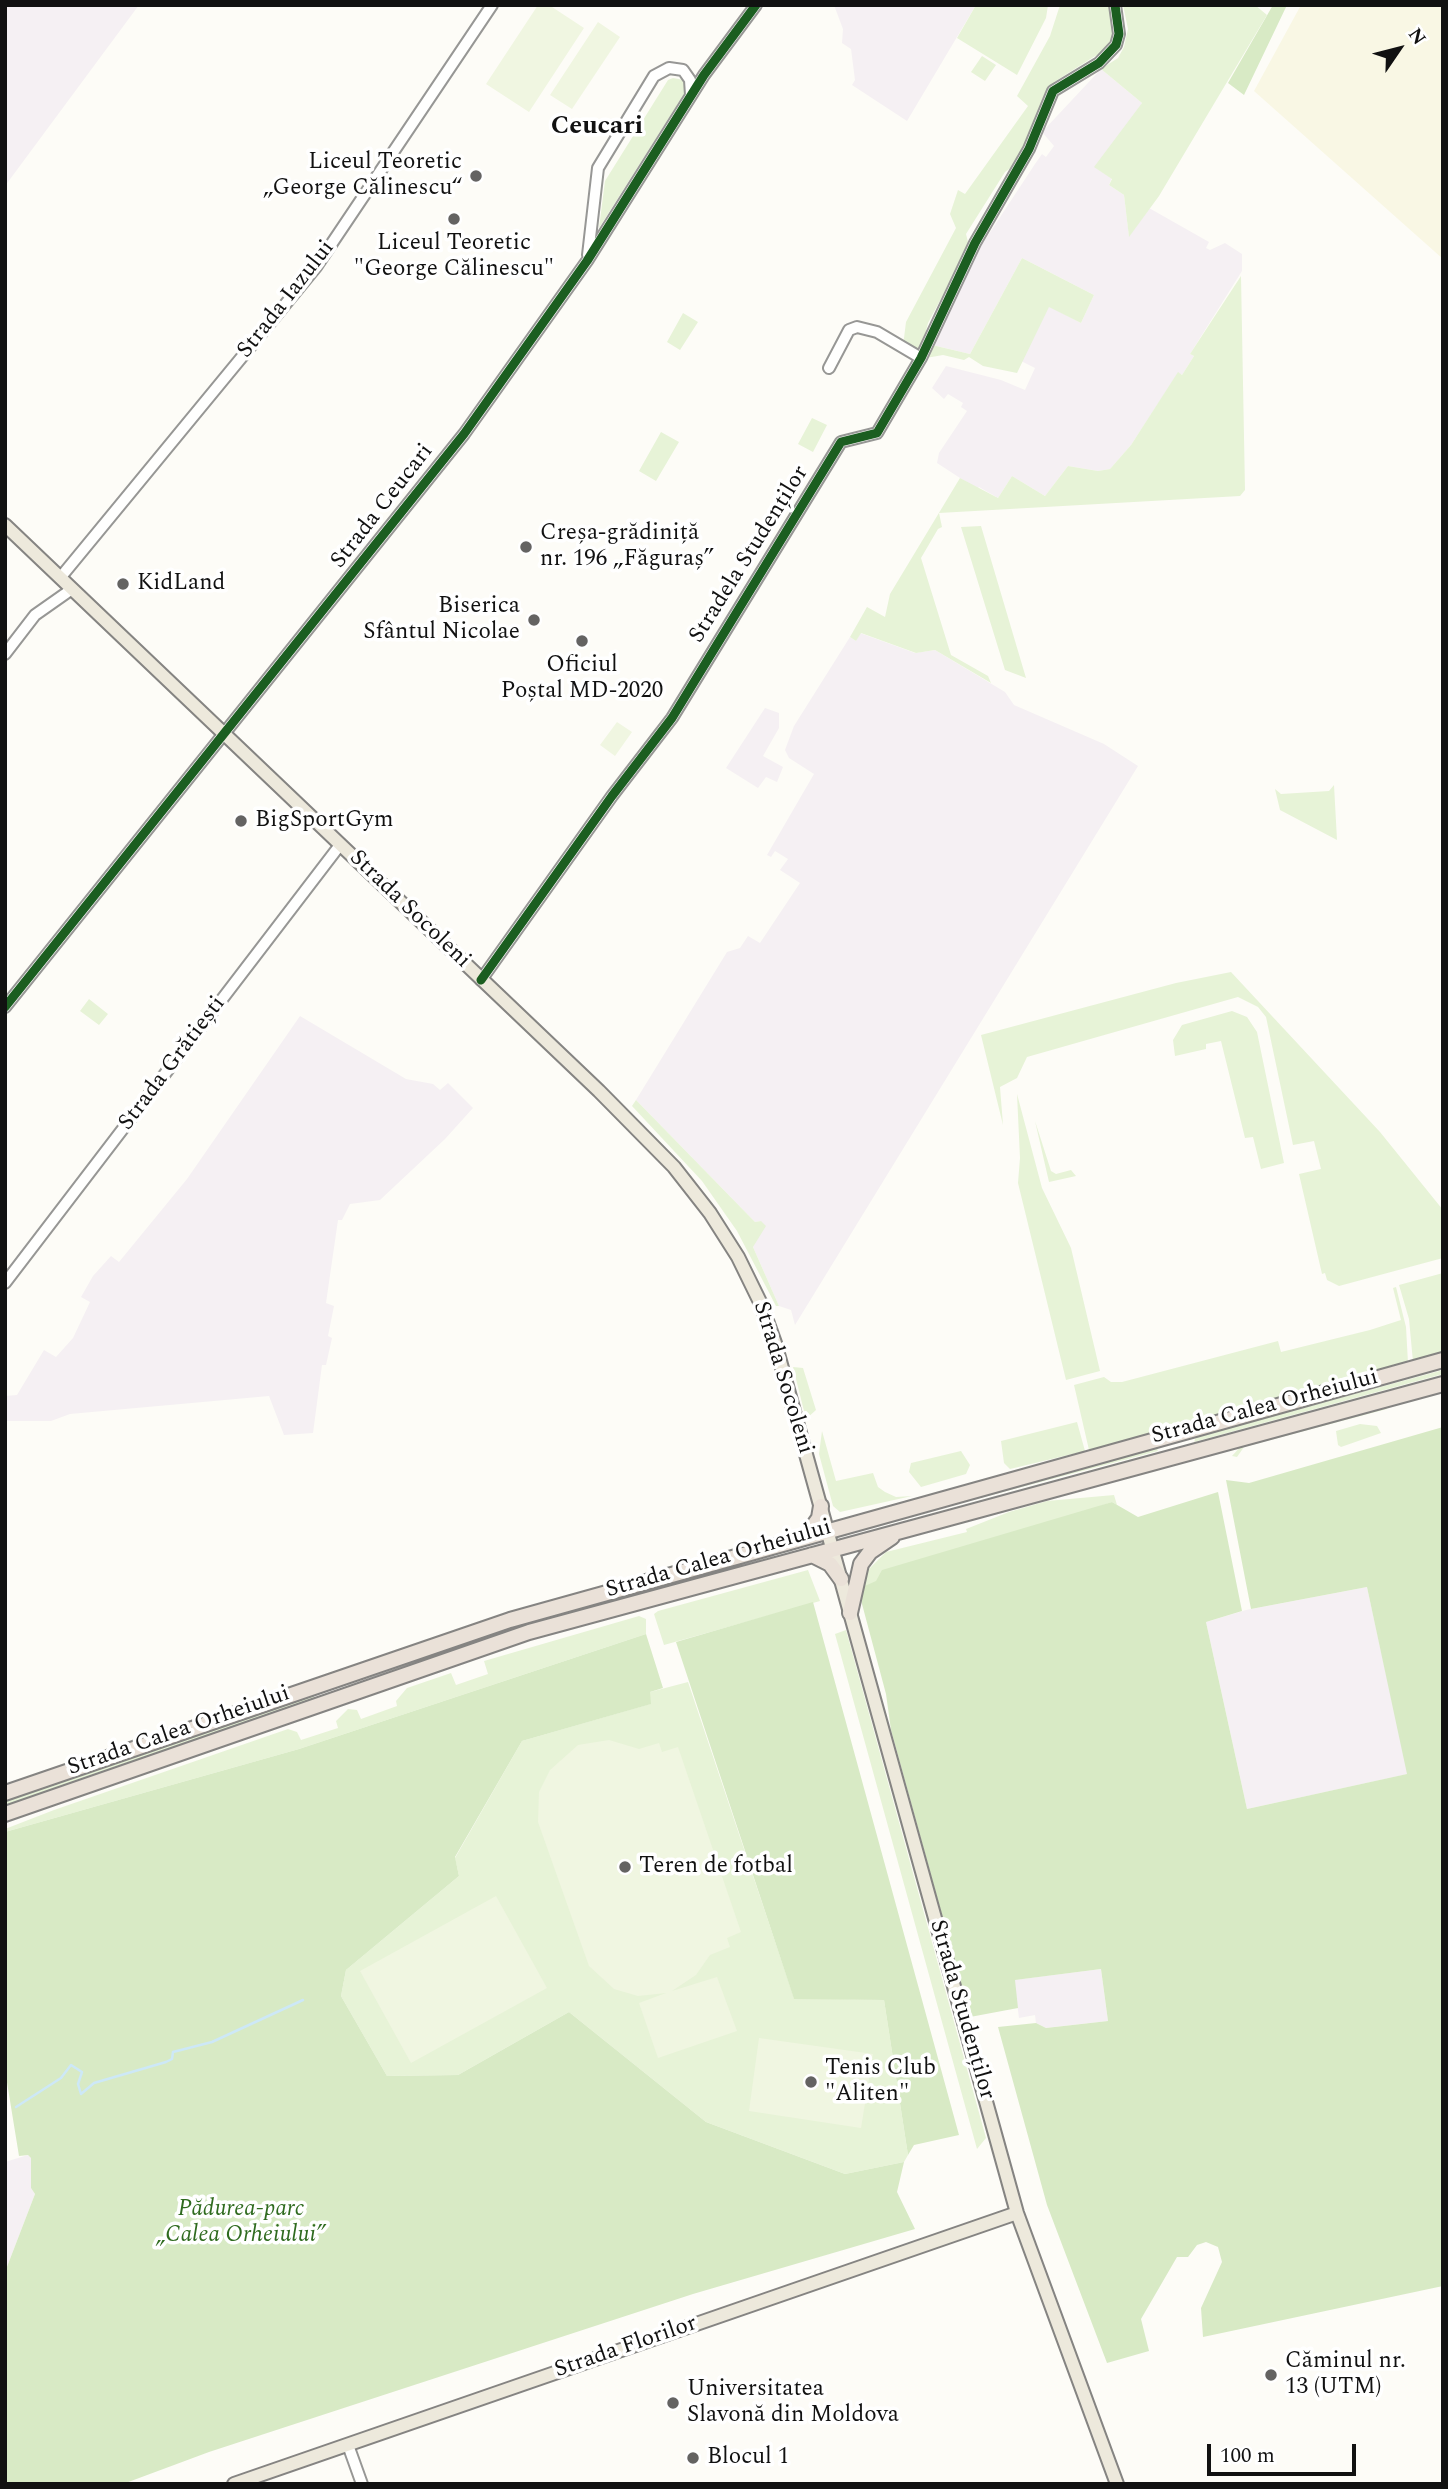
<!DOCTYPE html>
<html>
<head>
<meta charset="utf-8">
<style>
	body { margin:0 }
	#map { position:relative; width:1448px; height:2489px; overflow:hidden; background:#fdfcf7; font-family:Spectral,serif }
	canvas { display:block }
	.frame { position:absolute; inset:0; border:7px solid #111; pointer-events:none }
	.north { position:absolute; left:1364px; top:14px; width:70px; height:70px; -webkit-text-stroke:5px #fff; paint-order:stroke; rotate:55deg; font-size:19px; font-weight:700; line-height:28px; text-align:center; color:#111 }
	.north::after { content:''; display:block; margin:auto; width:24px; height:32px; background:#111; clip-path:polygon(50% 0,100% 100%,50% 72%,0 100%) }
	.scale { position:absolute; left:1207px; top:2444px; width:149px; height:32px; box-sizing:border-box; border:4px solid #111; border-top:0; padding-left:9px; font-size:21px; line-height:24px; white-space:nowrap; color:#111; -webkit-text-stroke:5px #fff; paint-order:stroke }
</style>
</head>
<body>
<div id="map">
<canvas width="1448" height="2489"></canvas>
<div class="frame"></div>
<div class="north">N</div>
<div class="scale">100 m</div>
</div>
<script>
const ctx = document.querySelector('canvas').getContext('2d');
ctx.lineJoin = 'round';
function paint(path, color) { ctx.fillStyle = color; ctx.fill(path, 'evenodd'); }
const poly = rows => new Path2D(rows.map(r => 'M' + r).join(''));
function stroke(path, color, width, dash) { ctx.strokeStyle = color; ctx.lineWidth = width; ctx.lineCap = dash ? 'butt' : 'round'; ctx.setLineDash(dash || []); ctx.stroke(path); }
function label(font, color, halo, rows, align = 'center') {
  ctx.font = font + ' Spectral,serif'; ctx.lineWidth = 7; ctx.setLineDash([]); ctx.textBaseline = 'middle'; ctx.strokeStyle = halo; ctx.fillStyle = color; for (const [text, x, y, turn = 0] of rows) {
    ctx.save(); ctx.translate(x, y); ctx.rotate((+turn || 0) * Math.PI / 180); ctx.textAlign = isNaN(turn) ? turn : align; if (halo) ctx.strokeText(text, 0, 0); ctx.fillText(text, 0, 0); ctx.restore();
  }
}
paint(poly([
	[5,5,139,5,5,186],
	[834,5,976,5,907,121,852,85,855,80,851,49,842,43,843,29],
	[1101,69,1142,103,1109,185,1124,195,1129,236,1149,208,1209,242,1206,248,1210,250,1225,243,1242,254,1242,271,1190,354,1194,356,1182,375,1178,373,1131,445,1110,469,1098,471,1068,466,1045,496,1012,476,998,498,979,487,977,489,937,463,939,453,967,411,961,407,963,403,948,394,944,399,932,388,946,366,1001,380,1025,390,1035,368,1021,361,1049,306,1081,323,1094,295,1022,258,970,354,932,345,962,275,1035,164,1042,154,1046,157,1054,146,1042,132],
	[860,633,915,653,935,650,1005,692,1014,705,1104,744,1138,766,795,1325,791,1310,779,1306,753,1247,761,1221,755,1222,636,1100,727,952,740,948,748,936,760,943,800,883,780,870,788,859,775,851,771,857,767,855,814,774,789,758,785,750,794,726,850,637,856,641],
	[765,708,779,713,779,728,763,756,783,767,777,782,766,777,758,788,726,768],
	[300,1016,406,1079,433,1084,440,1090,448,1083,473,1108,445,1139,380,1200,350,1204,342,1220,338,1220,326,1303,334,1306,328,1336,332,1338,326,1365,322,1365,313,1433,284,1435,269,1396,70,1414,51,1421,5,1421,5,1396,17,1395,44,1350,56,1357,73,1338,90,1302,81,1297,93,1276,111,1256,119,1262,187,1179],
	[1367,1587,1408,1774,1247,1809,1206,1622,1246,1610],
	[1101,1969,1108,2021,1046,2028,1036,2023,1035,2015,1019,2018,1014,1980],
	[28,2155,31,2158,31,2188,35,2194,5,2272,5,2162]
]), '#f5f0f3');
paint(poly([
	[1301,5,1443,5,1443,259,1254,91]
]), '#f9f7e4');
paint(poly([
	[976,5,1048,5,1046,18,1017,75,957,38],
	[1060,5,1110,5,1115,31,1112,41,1103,51,1054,82,1016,164,1005,172,966,234,969,246,928,323,921,350,903,346,906,322,956,228,950,214,958,190,965,194,1028,106,1017,96,1050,36],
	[1123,5,1255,5,1267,15,1159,196,1129,237,1124,195,1109,185,1112,179,1094,167,1142,103,1101,69,1118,58,1124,47,1128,29],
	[982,56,996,65,985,81,971,72],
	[673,78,684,80,687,87,684,94,599,228,605,181,668,80],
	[1022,258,1094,295,1081,323,1049,307,1017,373,983,366,969,357,964,360,943,355,926,358,932,345,970,354],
	[1241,276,1245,490,1240,496,939,513,942,527,938,529,921,558,951,655,988,676,991,683,935,650,916,653,861,633,856,641,850,637,867,607,885,617,890,594,960,478,998,498,1012,476,1045,496,1068,466,1098,471,1110,469,1131,445,1178,372,1182,375,1194,356,1190,354],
	[683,313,698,322,680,350,667,342],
	[812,418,827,425,813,452,798,444],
	[661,432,679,442,656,481,639,471],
	[981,526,1026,678,1005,670,961,527],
	[1334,785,1337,840,1280,810,1275,789,1281,794,1329,791],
	[1231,972,1380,1132,1443,1210,1443,1258,1339,1286,1327,1280,1325,1273,1322,1274,1299,1174,1321,1169,1314,1141,1293,1145,1266,1017,1258,1007,1238,997,1027,1057,1017,1078,1000,1087,1003,1125,981,1035,1176,983],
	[89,999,108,1014,99,1025,80,1011],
	[1232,1011,1247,1017,1257,1032,1284,1163,1261,1169,1253,1137,1245,1138,1221,1041,1206,1044,1206,1049,1175,1056,1173,1040,1182,1025],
	[1017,1094,1042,1188,1071,1248,1100,1371,1066,1380,1018,1183,1020,1158],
	[636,1100,755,1222,761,1221,766,1226,753,1247,779,1306,776,1306,737,1231,702,1181,632,1106],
	[1035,1121,1051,1171,1056,1174,1071,1170,1076,1176,1049,1182],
	[1443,1273,1443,1354,1413,1362,1409,1319,1399,1285],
	[1396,1287,1406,1327,1408,1363,1089,1450,1074,1385,1104,1377,1111,1382,1122,1382,1278,1341,1281,1352,1370,1330,1401,1320,1393,1288],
	[793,1367,803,1368,816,1410,806,1419],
	[1443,1370,1443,1374,1194,1442,1196,1437],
	[1386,1406,1387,1409,1244,1447,1237,1457,1232,1456,1242,1445],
	[1077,1422,1085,1451,1010,1469,1004,1463,1001,1441],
	[1360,1424,1377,1426,1381,1433,1341,1447,1338,1445,1336,1431],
	[822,1431,836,1481,873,1473,878,1487,885,1492,896,1497,912,1496,840,1512,833,1506,819,1454],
	[1157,1448,1158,1451,844,1534,846,1532],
	[961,1451,970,1465,966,1474,921,1487,909,1472,911,1463],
	[1114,1495,1117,1505,1112,1502,858,1589,864,1568,869,1569,886,1552,967,1532,966,1529,1009,1512,1047,1501],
	[808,1570,820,1601,664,1645,654,1614,658,1611],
	[630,1591,632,1594,332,1688,479,1636],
	[639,1616,646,1619,646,1634,299,1749,5,1832,5,1829,54,1810,288,1729,297,1732,301,1740,338,1728,336,1721,348,1709,357,1710,361,1719,397,1706,396,1701,407,1688,451,1673,456,1685,488,1674,484,1661],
	[846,1630,986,2138,977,2149,835,1634],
	[688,1682,794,1998,884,2000,908,2155,904,2162,845,2174,706,2122,569,2012,458,2075,387,2076,341,1996,346,1970,459,1876,455,1858,522,1741,650,1704,650,1692],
	[314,1694,314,1698,5,1805,5,1801]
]), '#e7f3d7');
paint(poly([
	[1273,5,1287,5,1244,95,1228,83],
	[1443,1427,1443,2286,1203,2337,1201,2308,1222,2262,1218,2247,1206,2242,1197,2245,1188,2257,1177,2257,1141,2319,1149,2351,1107,2363,1047,2205,998,2027,1036,2023,1046,2028,1108,2021,1101,1969,1015,1980,1018,2008,970,2017,891,1730,886,1694,858,1589,876,1581,882,1570,1112,1502,1138,1517,1218,1492,1242,1611,1206,1622,1247,1809,1407,1774,1367,1587,1251,1609,1226,1480,1249,1483],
	[813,1602,959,2135,914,2145,908,2155,884,2000,794,1999,676,1642],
	[646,1634,663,1688,650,1692,651,1704,522,1741,455,1857,459,1876,346,1970,341,1996,387,2076,458,2075,569,2012,706,2122,845,2174,904,2162,897,2192,915,2229,693,2294,209,2452,123,2484,5,2484,5,2272,35,2194,31,2188,31,2158,28,2155,19,2156,5,2070,5,1832,299,1749]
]), '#d8eac5');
paint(poly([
	[538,5,549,5,584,28,529,112,486,84],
	[598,22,620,37,572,109,550,95],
	[617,722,632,732,615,756,600,745],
	[609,1740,639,1749,659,1743,662,1752,678,1747,741,1932,727,1938,730,1947,710,1955,696,1975,672,1991,717,1977,737,2031,658,2058,639,2003,666,1993,638,1996,614,1989,589,1966,538,1822,539,1792,550,1770,578,1745],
	[496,1896,547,1988,411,2063,360,1971],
	[759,2038,873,2054,861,2128,749,2111]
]), '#f0f6e1');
stroke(poly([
	[16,2107,61,2078,71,2065,82,2072,78,2084,81,2094,94,2083,166,2062,172,2059,173,2052,212,2042,303,2000]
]), '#cde8f7', 2.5);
const minor = poly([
	[588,255,598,168,654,76,669,68,683,70,690,80,691,95],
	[829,368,849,330,857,327,877,332,921,358],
	[60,578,316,267,492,5],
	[5,654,35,615,72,589],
	[481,980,612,796,672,718,841,442,877,433,921,358,975,243,1029,149,1053,91,1099,63,1116,45,1119,34,1115,5],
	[5,1007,464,434,587,261,704,75,756,5],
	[5,1283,340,845],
	[348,2445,362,2484]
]);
const major = poly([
	[5,525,599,1091,674,1167,710,1213,738,1257,761,1304,775,1343,1017,2213,1117,2484],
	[234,2484,1017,2213]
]);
const highway = poly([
	[807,1535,819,1518,821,1506],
	[812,1555,830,1564,841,1579],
	[850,1613,861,1564,870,1552,892,1537],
	[5,1793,510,1620,1443,1360],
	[5,1814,529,1632,1443,1384]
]);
stroke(minor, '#979795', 14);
stroke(major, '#858482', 16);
stroke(highway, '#858482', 18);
stroke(minor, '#fffffe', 10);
stroke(major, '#ede9dc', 12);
stroke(highway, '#eae1d8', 14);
stroke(poly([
	[481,980,612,796,672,718,841,442,877,433,921,358,975,243,1029,149,1053,91,1099,63,1116,45,1119,34,1115,5],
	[5,1007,464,434,587,261,704,75,756,5]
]), '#1b5e20', 9);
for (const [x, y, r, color] of [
	[476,176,7,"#646362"],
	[454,219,7,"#646362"],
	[526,547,7,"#646362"],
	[123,584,7,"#646362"],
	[534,620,7,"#646362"],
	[582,641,7,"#646362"],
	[241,821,7,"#646362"],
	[625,1867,7,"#646362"],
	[811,2082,7,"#646362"],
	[1271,2375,7,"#646362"],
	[673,2403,7,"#646362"],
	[693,2458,7,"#646362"]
]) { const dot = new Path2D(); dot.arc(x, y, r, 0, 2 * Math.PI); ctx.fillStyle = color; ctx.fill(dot); stroke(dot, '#fff', 2.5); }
label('23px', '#111', '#fff', [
	["Liceul Teoretic",462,163,"right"],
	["„George Călinescu“",462,189,"right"],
	["Liceul Teoretic",454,244,"center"],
	["\"George Călinescu\"",454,270,"center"],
	["Creșa-grădiniță",540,534],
	["nr. 196 „Făguraș”",540,560],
	["KidLand",137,584],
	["Biserica",520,607,"right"],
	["Sfântul Nicolae",520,633,"right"],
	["Oficiul",582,666,"center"],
	["Poștal MD-2020",582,692,"center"],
	["BigSportGym",255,821],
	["Teren de fotbal",639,1867],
	["Tenis Club",825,2069],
	["\"Aliten\"",825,2095],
	["Căminul nr.",1285,2362],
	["13 (UTM)",1285,2388],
	["Universitatea",687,2390],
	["Slavonă din Moldova",687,2416],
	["Blocul 1",707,2458]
], 'left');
label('23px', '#111', '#fff', [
	["Strada Iazului",287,300,-52],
	["Strada Ceucari",383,507,-52],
	["Stradela Studenților",750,555,-58],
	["Strada Socoleni",409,910,44],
	["Strada Grătiești",173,1064,-53],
	["Strada Socoleni",782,1378,73],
	["Strada Calea Orheiului",1265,1408,-15],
	["Strada Calea Orheiului",719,1560,-16],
	["Strada Calea Orheiului",179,1732,-19],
	["Strada Studenților",961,2010,74],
	["Strada Florilor",626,2348,-19]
]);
label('italic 23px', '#2f6b1f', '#fff', [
	["Pădurea-parc",241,2210],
	["„Calea Orheiului”",241,2236]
]);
label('bold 26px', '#111', '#fff', [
	["Ceucari",597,128]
]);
</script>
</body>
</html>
